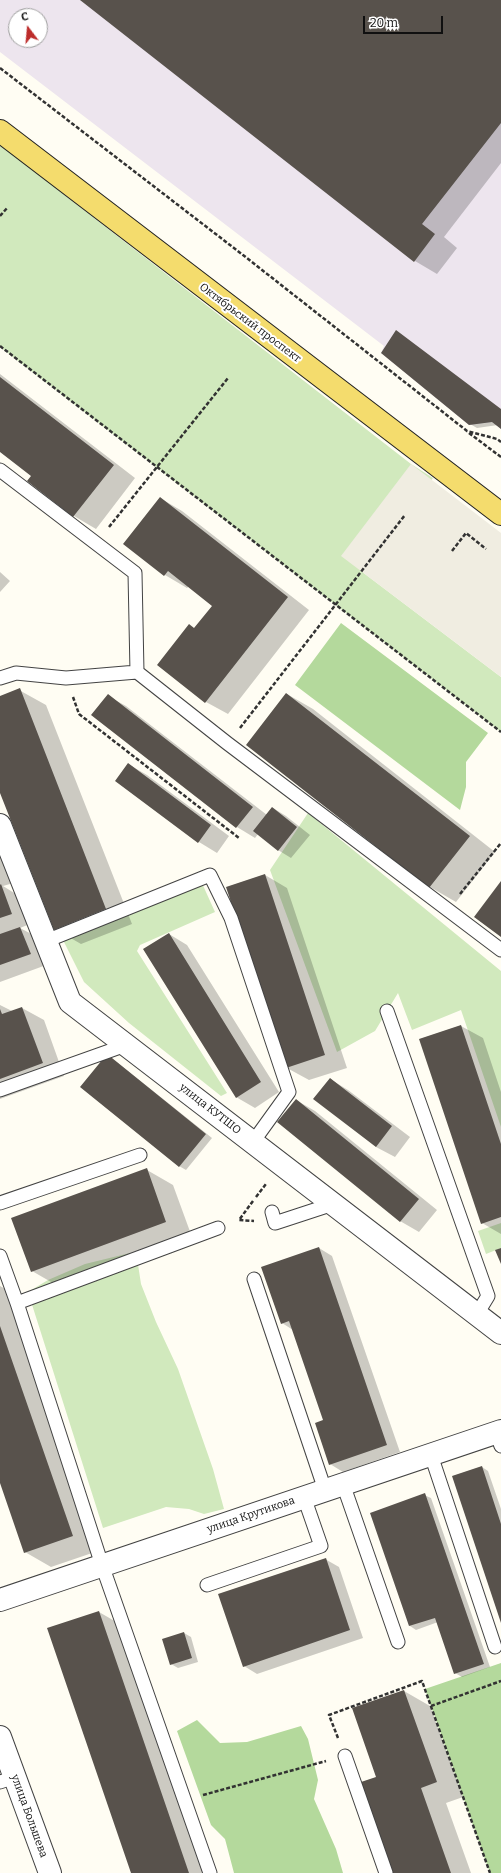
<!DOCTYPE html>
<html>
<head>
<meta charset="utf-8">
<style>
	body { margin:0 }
	#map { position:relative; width:501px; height:1873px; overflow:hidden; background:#fffdf3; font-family:Bitter,serif }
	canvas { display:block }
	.north { position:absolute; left:8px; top:8px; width:40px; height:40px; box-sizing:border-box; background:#fff; border:1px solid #9f9f9f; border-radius:50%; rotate:344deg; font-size:11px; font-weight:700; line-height:16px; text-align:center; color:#101010 }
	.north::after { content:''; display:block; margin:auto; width:14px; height:18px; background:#bd2c2b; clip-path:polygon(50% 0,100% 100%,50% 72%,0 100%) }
	.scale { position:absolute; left:363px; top:16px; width:80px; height:18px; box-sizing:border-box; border:2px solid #101010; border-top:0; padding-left:5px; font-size:12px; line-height:14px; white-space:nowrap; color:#101010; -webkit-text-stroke:3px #fff; paint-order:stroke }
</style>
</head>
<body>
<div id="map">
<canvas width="501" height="1873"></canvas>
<div class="north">С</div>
<div class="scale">20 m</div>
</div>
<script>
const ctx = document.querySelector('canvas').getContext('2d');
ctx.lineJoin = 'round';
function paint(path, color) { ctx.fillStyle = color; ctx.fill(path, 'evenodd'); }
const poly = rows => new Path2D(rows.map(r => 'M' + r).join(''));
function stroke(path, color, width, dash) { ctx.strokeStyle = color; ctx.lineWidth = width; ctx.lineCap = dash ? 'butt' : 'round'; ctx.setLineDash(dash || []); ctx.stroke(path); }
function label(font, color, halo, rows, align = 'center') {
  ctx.font = font + ' Bitter,serif'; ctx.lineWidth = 4; ctx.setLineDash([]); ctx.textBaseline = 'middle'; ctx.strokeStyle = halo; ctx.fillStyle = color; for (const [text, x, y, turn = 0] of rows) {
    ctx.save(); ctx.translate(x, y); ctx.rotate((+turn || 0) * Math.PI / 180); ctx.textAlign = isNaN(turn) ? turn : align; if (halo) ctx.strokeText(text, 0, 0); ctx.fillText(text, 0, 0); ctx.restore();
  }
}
paint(poly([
	[0,0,501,0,501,429,492,422,469,425,381,353,384,346,0,52],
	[16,16,40,16,40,40,16,40]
]), '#ede5ee');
paint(poly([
	[0,145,411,464,433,478,361,571,501,677,501,732,0,347],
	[308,813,501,971,501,1127,461,1010,412,1030,398,993,375,1031,337,1052,270,870],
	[201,881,215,912,140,945,137,951,227,1093,221,1096,129,1023,84,982,62,938],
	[501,1223,501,1248,486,1254,478,1231],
	[130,1253,137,1258,141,1284,156,1322,178,1369,213,1469,224,1509,204,1514,189,1509,166,1507,103,1528,28,1292,48,1280,85,1264]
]), '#d1e9bd');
paint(poly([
	[341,623,488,733,466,762,466,787,460,810,295,685],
	[501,1663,501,1873,490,1873,425,1689],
	[197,1720,220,1743,247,1742,301,1726,308,1739,318,1780,314,1799,336,1849,343,1873,234,1873,225,1839,211,1825,177,1731]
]), '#b4d99c');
paint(poly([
	[411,464,501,533,501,677,341,556]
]), '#f0ede1');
paint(poly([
	[82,0,501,0,501,163,444,237,457,248,437,274,415,261],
	[0,374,135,478,96,529,74,516,28,481,33,476,0,451],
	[501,409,501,428,498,425,477,428,470,424],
	[160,498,182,511,309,610,228,714,206,702,159,665,195,629,214,605,189,586,187,588,165,575,124,544],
	[0,572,10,581,0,592],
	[19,690,46,705,132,924,81,944,55,929,0,790,0,697],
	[111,907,112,909,71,924,71,922],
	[287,694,313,709,495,852,456,902,430,887,247,745],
	[108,696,126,706,267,815,273,808,286,816,310,835,291,858,278,850,258,834,255,838,237,827,93,715],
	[128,764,147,775,229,836,217,853,199,842,116,781],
	[0,850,17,882,3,886,19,896,30,924,20,928,39,938,49,964,0,982],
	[265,875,287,888,347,1068,309,1080,287,1068],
	[169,934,187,945,279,1092,255,1108,236,1097],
	[0,1005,12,1011,22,1008,44,1020,64,1076,0,1099],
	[461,1026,483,1038,501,1092,501,1234,482,1223],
	[108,1055,212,1138,186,1170,179,1166],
	[330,1079,348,1090,410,1137,395,1157,376,1147,315,1099],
	[296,1100,315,1111,437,1210,419,1232,400,1221],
	[147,1170,173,1185,192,1237,58,1286,32,1271],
	[319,1248,332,1256,400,1452,343,1472,330,1464,324,1421,293,1330,282,1323],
	[0,1286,9,1291,98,1551,51,1567,25,1552,0,1480],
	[482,1467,488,1471,501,1509,501,1621],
	[424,1495,431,1498,490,1667,462,1677,455,1673,438,1622,416,1630,410,1626,371,1514],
	[325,1559,339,1567,363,1638,257,1674,244,1666],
	[99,1612,125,1627,210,1873,132,1873],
	[184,1633,191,1637,198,1662,178,1668,171,1664],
	[404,1691,430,1706,463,1797,446,1803,471,1873,391,1873]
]), '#0003');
paint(poly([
	[80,0,501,0,501,123,422,224,435,234,414,262],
	[396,330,501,409,501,429,492,422,469,425,381,353],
	[0,377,114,465,73,517,27,481,31,476,0,452],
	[160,497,288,597,205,703,157,665,189,624,194,628,212,606,168,571,164,576,123,544],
	[20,688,106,909,54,930,0,793,0,696],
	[286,693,470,836,429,888,246,745],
	[108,694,253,807,236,828,91,715],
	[128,763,211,825,198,843,115,781],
	[272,807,297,827,278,851,253,831],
	[265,874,325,1055,286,1068,226,887],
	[501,881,501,937,474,917],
	[1,884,12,914,0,918,0,885],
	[20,927,31,954,0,965,0,934],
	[169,933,261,1082,236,1098,143,949],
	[22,1007,43,1063,0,1079,0,1009,2,1014],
	[461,1025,501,1144,501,1217,481,1224,419,1039],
	[107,1054,206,1134,179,1167,80,1087],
	[330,1078,392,1126,376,1147,313,1099],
	[296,1099,419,1199,400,1222,277,1122],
	[147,1168,166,1222,31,1272,11,1218],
	[319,1247,387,1445,329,1465,315,1423,323,1420,289,1321,281,1324,261,1267],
	[501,1248,501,1264,495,1250],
	[0,1326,73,1536,24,1553,0,1483],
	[482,1466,501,1524,501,1623,452,1476],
	[425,1493,484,1664,454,1674,435,1618,409,1626,370,1513],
	[326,1558,350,1630,243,1667,218,1594],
	[99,1611,189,1873,131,1873,47,1628],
	[184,1632,192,1658,170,1665,162,1639],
	[404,1690,437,1782,421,1788,451,1873,390,1873,358,1783,376,1777,352,1708]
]), '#58524c');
const service = poly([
	[0,470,135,573,137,672,227,743,501,950],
	[0,678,16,673,66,678,137,672],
	[46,941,210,875,231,918,289,1092,253,1142],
	[387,1011,488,1296,477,1314],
	[0,1090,126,1045],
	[0,1203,140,1155],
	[272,1212,275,1223,333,1204],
	[0,1256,17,1303,102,1565,210,1873],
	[254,1279,325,1490],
	[17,1303,218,1228],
	[496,1433,501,1446],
	[431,1455,495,1647],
	[343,1484,398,1642],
	[207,1585,321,1546,304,1497],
	[345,1756,386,1873],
	[0,1782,15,1777]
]);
const minor = poly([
	[0,825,70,1002,501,1333],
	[0,1600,501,1431],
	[0,1737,50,1873]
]);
const primary = poly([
	[0,131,501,514]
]);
stroke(service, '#434343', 15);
stroke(minor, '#434343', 24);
stroke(primary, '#212121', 24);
stroke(poly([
	[0,68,243,255,467,431,497,439,501,442],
	[0,216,8,207],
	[0,346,501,732],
	[469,433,501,457],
	[109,527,228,378],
	[452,551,466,533,486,549],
	[73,697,79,714,239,838],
	[240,728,405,515],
	[460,894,501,843],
	[256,1197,266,1184],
	[253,1201,239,1220,254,1221],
	[431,1706,501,1681],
	[338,1738,329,1715,422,1681,490,1873],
	[203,1795,326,1761]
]), '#323232', 2.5, [4, 2]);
stroke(service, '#fff', 13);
stroke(minor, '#fff', 22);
stroke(primary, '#f4dc6d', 22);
label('11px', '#101010', '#fff', [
	["Октябрьский проспект",250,323,37],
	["улица КУТШО",210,1109,38],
	["улица Крутикова",251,1515,-19],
	["улица Большева",29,1816,70]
]);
</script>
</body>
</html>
